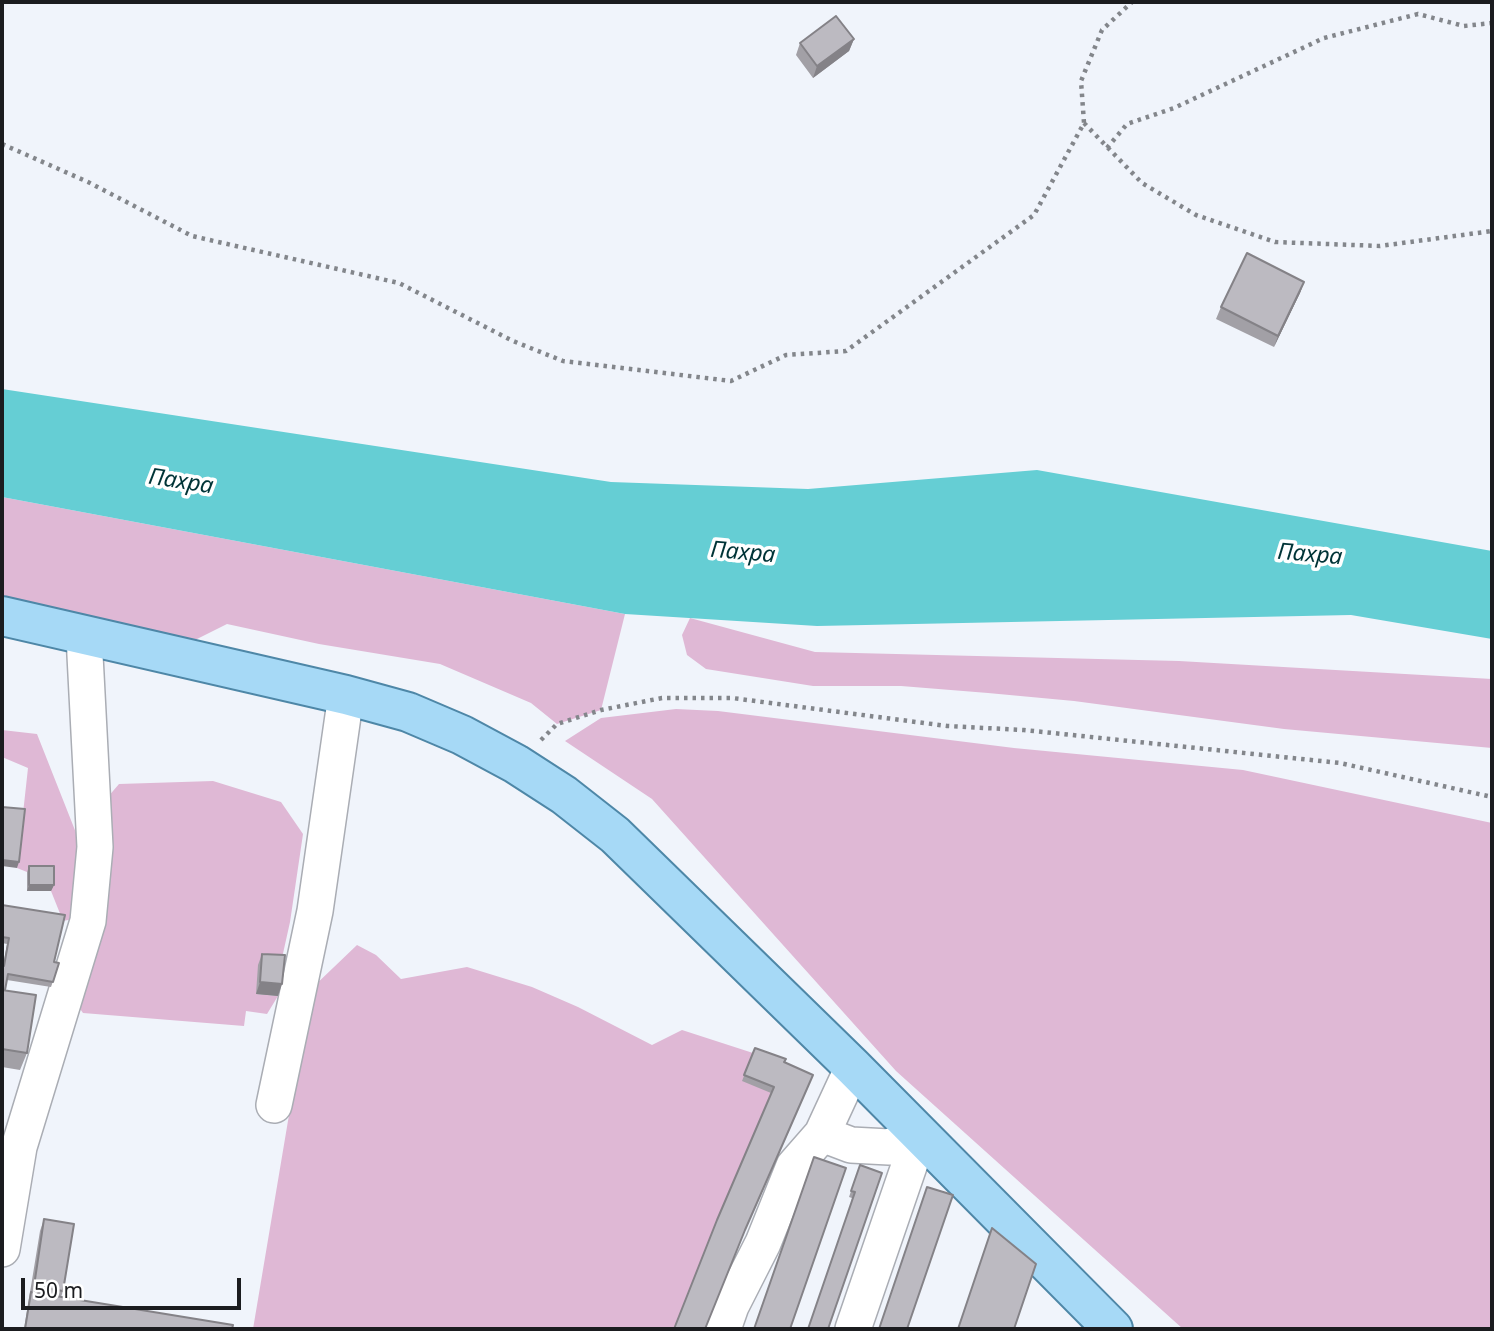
<!DOCTYPE html>
<html>
<head>
<meta charset="utf-8">
<style>
	body { margin:0 }
	#map { position:relative; width:1494px; height:1331px; overflow:hidden; background:#f0f4fb; font-family:"Noto Sans",sans-serif }
	canvas { display:block }
	.frame { position:absolute; inset:0; border:4px solid #1b1c1f; pointer-events:none }
	.scale { position:absolute; left:21px; top:1278px; width:220px; height:32px; box-sizing:border-box; border:4px solid #1b1c1f; border-top:0; padding-left:9px; font-size:21px; line-height:24px; white-space:nowrap; color:#1b1c1f; -webkit-text-stroke:5px #fff; paint-order:stroke }
</style>
</head>
<body>
<div id="map">
<canvas width="1494" height="1331"></canvas>
<div class="frame"></div>
<div class="scale">50 m</div>
</div>
<script>
const ctx = document.querySelector('canvas').getContext('2d');
ctx.lineJoin = 'round';
function paint(path, color) { ctx.fillStyle = color; ctx.fill(path, 'evenodd'); }
const poly = rows => new Path2D(rows.map(r => 'M' + r).join(''));
function stroke(path, color, width, dash) { ctx.strokeStyle = color; ctx.lineWidth = width; ctx.lineCap = dash ? 'butt' : 'round'; ctx.setLineDash(dash || []); ctx.stroke(path); }
function label(font, color, halo, rows, align = 'center') {
  ctx.font = font + ' "Noto Sans",sans-serif'; ctx.lineWidth = 7; ctx.setLineDash([]); ctx.textBaseline = 'middle'; ctx.strokeStyle = halo; ctx.fillStyle = color; for (const [text, x, y, turn = 0] of rows) {
    ctx.save(); ctx.translate(x, y); ctx.rotate((+turn || 0) * Math.PI / 180); ctx.textAlign = isNaN(turn) ? turn : align; if (halo) ctx.strokeText(text, 0, 0); ctx.fillText(text, 0, 0); ctx.restore();
  }
}
paint(poly([
	[2,497,625,614,601,710,557,724,531,703,440,664,319,644,227,624,167,654,2,616],
	[690,618,815,652,1179,661,1492,679,1492,748,1284,729,1074,701,988,693,901,686,813,686,706,669,687,655,682,635],
	[676,709,718,711,1014,748,1243,770,1492,823,1492,1329,1183,1329,896,1071,652,799,565,741,601,718],
	[2,730,37,734,82,848,73,919,63,921,51,891,51,872,27,872,17,868,28,768,2,757],
	[213,781,281,802,303,834,290,922,280,967,256,994,278,996,267,1014,246,1011,244,1026,83,1013,78,1006,107,798,119,784],
	[357,945,376,955,401,979,467,967,532,987,578,1007,652,1045,682,1030,753,1053,771,1093,674,1329,253,1329,310,990]
]), '#dfb8d5');
paint(poly([
	[2,389,611,482,808,489,1037,470,1492,551,1492,639,1351,615,817,626,625,614,2,497]
]), '#65ced4');
const minor = poly([
	[274,1105,315,911,346,695],
	[822,1134,851,1145,889,1147,920,1134],
	[2,1249,19,1147,88,921,95,847,84,636],
	[723,1329,731,1306,763,1243,794,1166,822,1134,853,1067],
	[853,1329,920,1134]
]);
const major = poly([
	[2,616,346,695,408,712,462,735,516,764,564,795,615,835,853,1067,1113,1329]
]);
stroke(minor, '#aaadb4', 38);
stroke(major, '#4e87a7', 42);
stroke(poly([
	[1084,123,1142,183,1196,215,1275,242,1380,246,1492,231],
	[2,144,88,182,192,236,399,283,513,341,563,361,731,381,786,355,846,351,1034,215,1084,123,1081,81,1102,30,1132,2],
	[1107,148,1127,124,1174,108,1324,38,1418,14,1464,26,1492,23],
	[541,740,557,724,601,710,662,698,732,698,947,726,1024,730,1340,763,1492,797]
]), '#83868b', 4.5, [3.5, 5]);
stroke(minor, '#fff', 35);
stroke(major, '#a6d9f6', 38);
paint(poly([
	[854,39,849,51,813,78,796,55,800,43],
	[1304,282,1300,293,1274,347,1216,319,1221,307],
	[29,866,54,885,51,891,27,891,27,872],
	[2,905,54,962,59,963,51,987,7,980,5,990,27,1053,20,1070,2,1067,2,966,3,966,7,944,2,943],
	[262,954,278,996,256,994,258,965],
	[755,1048,786,1059,743,1236,771,1093,742,1081],
	[860,1165,828,1329,852,1198,849,1197],
	[44,1219,63,1291,61,1297,232,1329,24,1329,40,1231]
]), '#a2a0a6');
paint(poly([
	[854,39,849,51,813,78,817,66],
	[1304,282,1300,293,1274,347,1278,336],
	[2,860,19,862,17,868,2,866],
	[29,885,54,885,51,891,27,891],
	[260,982,282,984,278,996,256,994]
]), '#848287');
const building = poly([
	[836,16,854,39,817,66,800,43,836,16],
	[1247,253,1304,282,1278,336,1221,307,1247,253],
	[2,807,25,809,19,862,2,860,2,807],
	[29,866,54,866,54,885,29,885,29,866],
	[2,905,65,915,54,962,59,963,53,982,8,974,5,990,2,990,2,966,4,966,9,938,2,937,2,905],
	[262,954,285,955,282,984,260,982,262,954],
	[2,990,36,995,27,1053,2,1049,2,990],
	[755,1048,786,1059,784,1062,813,1075,745,1230,705,1329,674,1329,717,1220,774,1087,744,1075,755,1048],
	[814,1157,846,1168,790,1329,754,1329,814,1157],
	[860,1165,882,1173,828,1329,808,1329,855,1192,851,1191,860,1165],
	[927,1187,953,1195,907,1329,879,1329,927,1187],
	[44,1219,74,1224,63,1291,34,1286,44,1219],
	[992,1228,1036,1264,1014,1329,958,1329,992,1228],
	[31,1292,233,1325,232,1329,25,1329,31,1292]
]);
paint(building, '#bcbac1');
stroke(building, '#848287', 2);
label('italic 23px', '#003437', '#fff', [
	["Пахра",181,482,9],
	["Пахра",743,553,5],
	["Пахра",1310,555,5]
]);
</script>
</body>
</html>
